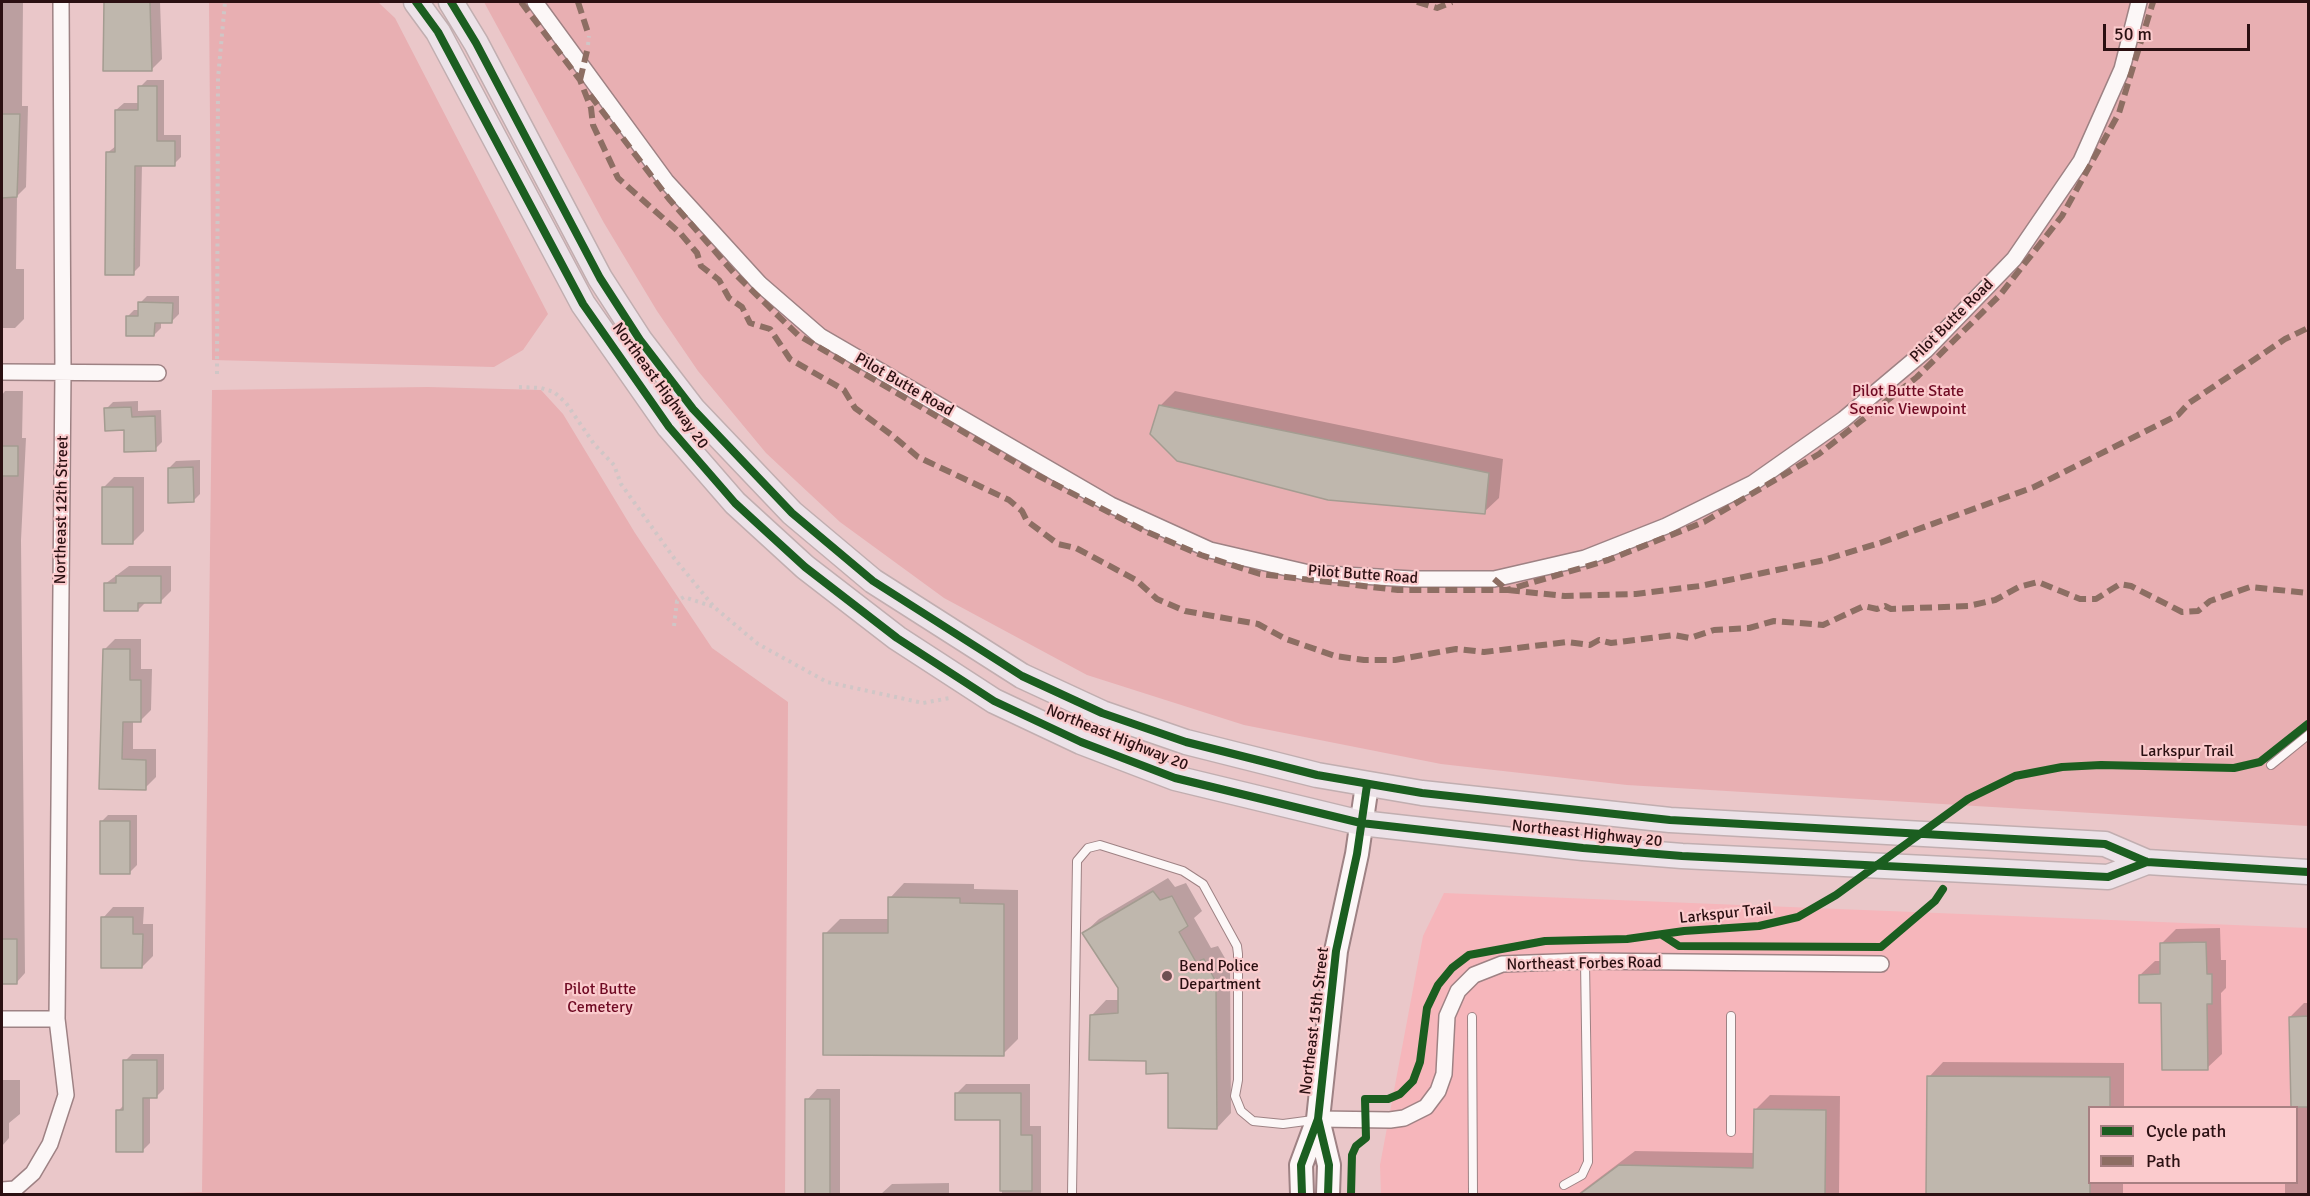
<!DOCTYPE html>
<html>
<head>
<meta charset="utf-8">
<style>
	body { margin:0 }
	#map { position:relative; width:2310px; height:1196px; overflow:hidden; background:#eac7c9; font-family:Signika,sans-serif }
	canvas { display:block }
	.frame { position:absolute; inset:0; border:3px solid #2b1012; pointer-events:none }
	.legend { position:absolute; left:2088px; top:1106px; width:210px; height:78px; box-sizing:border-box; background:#fbcbcd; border:2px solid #a88082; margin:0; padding:8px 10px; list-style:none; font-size:18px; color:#2b1012 }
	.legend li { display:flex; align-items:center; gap:12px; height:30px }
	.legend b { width:30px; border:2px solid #a88082 }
	.scale { position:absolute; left:2103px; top:24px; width:147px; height:27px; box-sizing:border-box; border:3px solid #2b1012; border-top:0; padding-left:8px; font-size:18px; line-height:21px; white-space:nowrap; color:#2b1012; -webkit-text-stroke:4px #fbcbcd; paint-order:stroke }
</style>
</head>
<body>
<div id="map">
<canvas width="2310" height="1196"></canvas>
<div class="frame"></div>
<ul class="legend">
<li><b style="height:8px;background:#1b5e20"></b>Cycle path</li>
<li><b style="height:8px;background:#8d6e63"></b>Path</li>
</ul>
<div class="scale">50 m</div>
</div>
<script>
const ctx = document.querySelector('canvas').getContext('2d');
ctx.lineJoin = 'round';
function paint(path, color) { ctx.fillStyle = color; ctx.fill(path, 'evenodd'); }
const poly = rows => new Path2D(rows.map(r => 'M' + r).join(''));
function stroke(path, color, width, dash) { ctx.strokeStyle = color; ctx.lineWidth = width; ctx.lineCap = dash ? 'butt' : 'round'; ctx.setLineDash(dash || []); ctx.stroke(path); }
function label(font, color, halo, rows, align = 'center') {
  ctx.font = font + ' Signika,sans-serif'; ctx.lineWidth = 4.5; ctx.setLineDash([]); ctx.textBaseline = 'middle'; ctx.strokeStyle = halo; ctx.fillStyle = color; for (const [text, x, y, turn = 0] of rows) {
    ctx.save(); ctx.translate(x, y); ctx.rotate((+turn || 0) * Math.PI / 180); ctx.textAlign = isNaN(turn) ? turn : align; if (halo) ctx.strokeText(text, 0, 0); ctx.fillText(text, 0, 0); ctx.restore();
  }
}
paint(poly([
	[1444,893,2308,928,2308,1194,1381,1194,1380,1165,1423,936],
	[2090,1108,2296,1108,2296,1182,2090,1182]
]), '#f6b6bb');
paint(poly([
	[209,2,378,2,395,18,548,314,523,350,494,367,212,360],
	[484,2,2308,2,2308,826,1627,785,1441,764,1244,725,1087,675,944,598,840,522,766,453,698,371,657,311,604,223],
	[428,387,541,390,563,414,635,533,712,648,788,702,785,1194,147,1194,202,1192,212,390]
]), '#e8afb2');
paint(poly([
	[2,2,23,2,22,106,28,106,26,187,17,196,16,269,24,269,24,319,15,328,2,328],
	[106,2,160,2,162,59,152,69,104,70],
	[147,80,164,80,164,135,181,135,181,157,174,164,142,164,140,266,133,273,107,153,116,146,116,110,124,103,140,103,140,87],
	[147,296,179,296,179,314,172,321,161,321,161,328,154,335,127,317,134,310,140,310,140,303],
	[5,391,23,391,22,438,26,438,21,540,25,973,17,982,2,982,2,395],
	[1175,391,1503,459,1499,498,1484,512,1160,406],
	[138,401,138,411,161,410,162,442,155,449,125,429,106,409,113,402],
	[200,460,200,494,193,501,169,468,176,461],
	[114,477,144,477,144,531,133,542,103,488],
	[129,566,171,566,171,591,160,602,146,602,138,610,105,584],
	[115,639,141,639,141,669,152,669,151,710,140,721,133,721,133,749,156,749,156,777,145,788,100,788,104,650],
	[108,815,137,815,137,865,130,872,101,822],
	[1168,878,1175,887,1186,883,1202,911,1194,918,1211,948,1218,946,1230,967,1231,1113,1217,1128,1170,1071,1147,1059,1092,1015,1106,1000,1119,1000,1119,988,1084,933,1099,919],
	[904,883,974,884,974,889,1018,890,1018,1039,1003,1054,825,934,840,919,890,919,890,898],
	[113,907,144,907,143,924,153,924,153,956,142,967,103,918],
	[2220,928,2221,960,2226,960,2226,988,2221,993,2222,1054,2207,1068,2163,1002,2140,975,2155,961,2162,961,2162,943,2176,929],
	[2304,1003,2308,1003,2308,1194,2285,1194,2285,1182,2296,1182,2296,1108,2292,1108,2290,1017],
	[132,1054,164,1054,164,1089,157,1096,150,1096,150,1143,143,1150,118,1111,125,1104,125,1061],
	[1943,1062,2124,1063,2124,1108,2090,1108,2090,1182,2123,1182,2123,1194,1928,1194,1929,1077],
	[2,1080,20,1080,20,1114,9,1123,9,1138,2,1146],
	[966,1084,1030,1084,1030,1126,1041,1126,1041,1194,1002,1194,1002,1118,956,1094],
	[817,1089,840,1089,840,1194,807,1194,807,1100],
	[1770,1095,1840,1096,1839,1194,1578,1194,1635,1151,1755,1153,1755,1110],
	[949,1183,949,1194,881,1194,892,1184]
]), '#0003');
const building = poly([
	[104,2,150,2,152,71,103,71,104,2],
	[138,86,157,86,157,141,175,141,175,166,135,166,134,275,105,275,106,152,115,152,115,110,138,110,138,86],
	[2,114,20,114,17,197,2,198,2,114],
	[138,302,173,303,172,323,155,323,154,336,126,336,126,316,138,316,138,302],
	[1159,405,1489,473,1485,514,1328,500,1177,461,1150,434,1159,405],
	[131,407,132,417,155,416,156,451,124,452,124,430,105,431,104,408,131,407],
	[2,446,18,446,18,476,2,476,2,446],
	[193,467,194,502,168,503,168,468,193,467],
	[102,487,133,487,133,544,102,544,102,487],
	[116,576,161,576,161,603,138,603,138,611,104,611,104,583,116,583,116,576],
	[103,649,130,649,130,680,141,680,141,722,123,722,122,759,146,760,146,790,99,789,103,649],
	[100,821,130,821,130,874,100,874,100,821],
	[1153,891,1160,900,1172,896,1188,926,1179,932,1196,962,1204,959,1216,982,1217,1129,1168,1128,1168,1073,1146,1074,1146,1061,1089,1060,1090,1015,1118,1013,1118,988,1082,933,1153,891],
	[888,897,960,898,960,903,1004,904,1004,1056,823,1055,823,933,888,933,888,897],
	[101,917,133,917,133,934,143,934,142,968,101,968,101,917],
	[2,939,17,939,17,984,2,984,2,939],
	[2206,942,2207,974,2212,974,2212,1004,2207,1004,2208,1070,2162,1070,2161,1003,2139,1003,2139,975,2160,974,2160,943,2206,942],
	[2308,1016,2308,1107,2291,1107,2289,1017,2308,1016],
	[123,1060,157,1060,157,1098,143,1098,143,1152,116,1152,116,1110,123,1110,123,1060],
	[1927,1076,2110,1077,2110,1107,2090,1107,2090,1194,1926,1194,1927,1076],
	[955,1093,1021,1093,1021,1135,1032,1135,1032,1191,1000,1191,1000,1120,955,1120,955,1093],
	[805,1099,830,1099,830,1194,805,1194,805,1099],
	[1754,1109,1826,1110,1825,1194,1580,1194,1619,1165,1753,1168,1754,1109]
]);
paint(building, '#bfb7ad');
stroke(building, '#a49c91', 1.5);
const lane = poly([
	[2271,765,2308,735],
	[1472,1017,1473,1194],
	[1731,1132,1731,1016],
	[1564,1185,1582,1175,1588,1162,1585,961],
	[1072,1194,1077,861,1088,848,1100,845,1183,871,1203,884,1237,946,1238,954,1238,1080,1235,1096,1241,1111,1253,1121,1283,1124,1313,1120]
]);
const street = poly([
	[535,2,666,181,760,284,820,336,1111,505,1210,550,1309,573,1412,579,1494,579,1585,558,1666,526,1753,483,1844,419,1926,350,2014,259,2081,161,2122,69,2139,2],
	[2,372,158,373],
	[2,1019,57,1019],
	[1318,1119,1390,1120,1404,1118,1426,1107,1438,1091,1444,1074,1447,1016,1458,991,1474,975,1502,964,1585,961,1881,964],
	[2,1190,15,1189,33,1173,50,1144,66,1095,57,1019,63,372,61,2]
]);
const secondary = poly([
	[1318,1119,1329,1165,1328,1194],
	[1302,1194,1301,1165,1318,1119,1336,951,1357,854,1367,785]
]);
const primary = poly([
	[416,2,438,32,583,304,669,427,735,503,805,567,897,638,994,701,1081,742,1175,778,1361,823,1583,848,1682,856,2108,877,2147,862],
	[451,2,476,43,600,278,640,340,693,409,792,513,873,581,1022,676,1102,713,1186,742,1317,775,1422,793,1670,820,2105,844,2147,862,2308,872]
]);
stroke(lane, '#9e8284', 10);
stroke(street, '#9e8284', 18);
stroke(secondary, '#9e8284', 26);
stroke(primary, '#c1aeb0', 27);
stroke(poly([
	[588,45,589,36],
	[217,374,218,78,225,2],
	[519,387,541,388,554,392,566,403,594,444,614,465,621,484,674,558,714,607,758,644,827,682,923,703,950,698],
	[674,626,677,601,684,597,714,607]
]), '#d0c6c6', 4, [3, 4.5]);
stroke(lane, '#fcf7f7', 8);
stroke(street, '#fcf7f7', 15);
stroke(secondary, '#fcf7f7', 22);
stroke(primary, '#ece2e8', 24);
stroke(poly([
	[521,2,580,80,591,108,593,125,618,178,681,234,697,253,701,266,719,280,729,298,742,307,750,323,770,329,790,359,844,390,855,408,893,436,918,457,1009,500,1022,511,1027,521,1058,544,1076,548,1136,580,1157,599,1185,611,1258,624,1286,639,1335,656,1364,660,1395,660,1456,649,1484,652,1567,642,1590,645,1599,640,1611,643,1674,635,1690,638,1714,630,1749,628,1774,621,1823,625,1864,606,1877,609,1885,606,1891,609,1968,606,1995,600,2019,587,2038,582,2080,599,2096,599,2120,584,2131,586,2182,612,2198,611,2210,601,2250,587,2308,593],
	[578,2,589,36],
	[1417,2,1437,8,1452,2],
	[580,80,587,51],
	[590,95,669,199,734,273,798,335,1035,474,1145,531,1201,555,1260,574,1398,590,1507,590,1608,560,1704,522,1819,454,1917,377,2000,295,2062,216,2119,113,2153,2],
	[1494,579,1507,590,1565,596,1636,594,1700,586,1820,561,1880,543,2034,487,2178,415,2189,403,2285,339,2308,328]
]), '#8d6e63', 6, [12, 6]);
stroke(poly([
	[416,2,438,32,583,304,669,427,735,503,805,567,897,638,994,701,1081,742,1175,778,1361,823,1583,848,1682,856,2108,877,2147,862],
	[451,2,476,43,600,278,640,340,693,409,792,513,873,581,1022,676,1102,713,1186,742,1317,775,1422,793,1670,820,2105,844,2147,862,2308,872],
	[1662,935,1679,946,1881,947,1935,901,1943,889],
	[1318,1119,1329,1165,1328,1194],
	[1302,1194,1301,1165,1318,1119,1336,951,1357,854,1367,785],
	[1351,1194,1352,1155,1356,1146,1366,1138,1365,1099,1388,1099,1400,1094,1413,1081,1420,1062,1427,1008,1438,985,1452,968,1469,955,1545,941,1627,939,1684,931,1759,926,1798,917,1836,895,1968,799,2015,776,2062,767,2101,765,2234,768,2260,762,2308,724]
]), '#1b5e20', 8);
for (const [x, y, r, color] of [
	[1167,976,6,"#6e5052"]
]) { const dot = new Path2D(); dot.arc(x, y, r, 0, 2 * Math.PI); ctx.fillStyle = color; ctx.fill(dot); stroke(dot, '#fbcbcd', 2); }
label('16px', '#2b1012', '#fbcbcd', [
	["Pilot Butte Road",1952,321,-45],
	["Pilot Butte Road",904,385,30],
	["Northeast Highway 20",660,386,54],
	["Northeast 12th Street",62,510,-89],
	["Pilot Butte Road",1363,575,4],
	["Northeast Highway 20",1117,738,22],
	["Larkspur Trail",2187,752],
	["Northeast Highway 20",1587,834,6],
	["Larkspur Trail",1726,914,-6],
	["Northeast Forbes Road",1584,964,-1],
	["Northeast 15th Street",1315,1021,-83]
]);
label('16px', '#6f0a23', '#fbcbcd', [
	["Pilot Butte State",1908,392],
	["Scenic Viewpoint",1908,410],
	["Pilot Butte",600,990],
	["Cemetery",600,1008]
]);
label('16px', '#2b1012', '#fbcbcd', [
	["Bend Police",1179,967],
	["Department",1179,985]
], 'left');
</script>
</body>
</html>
